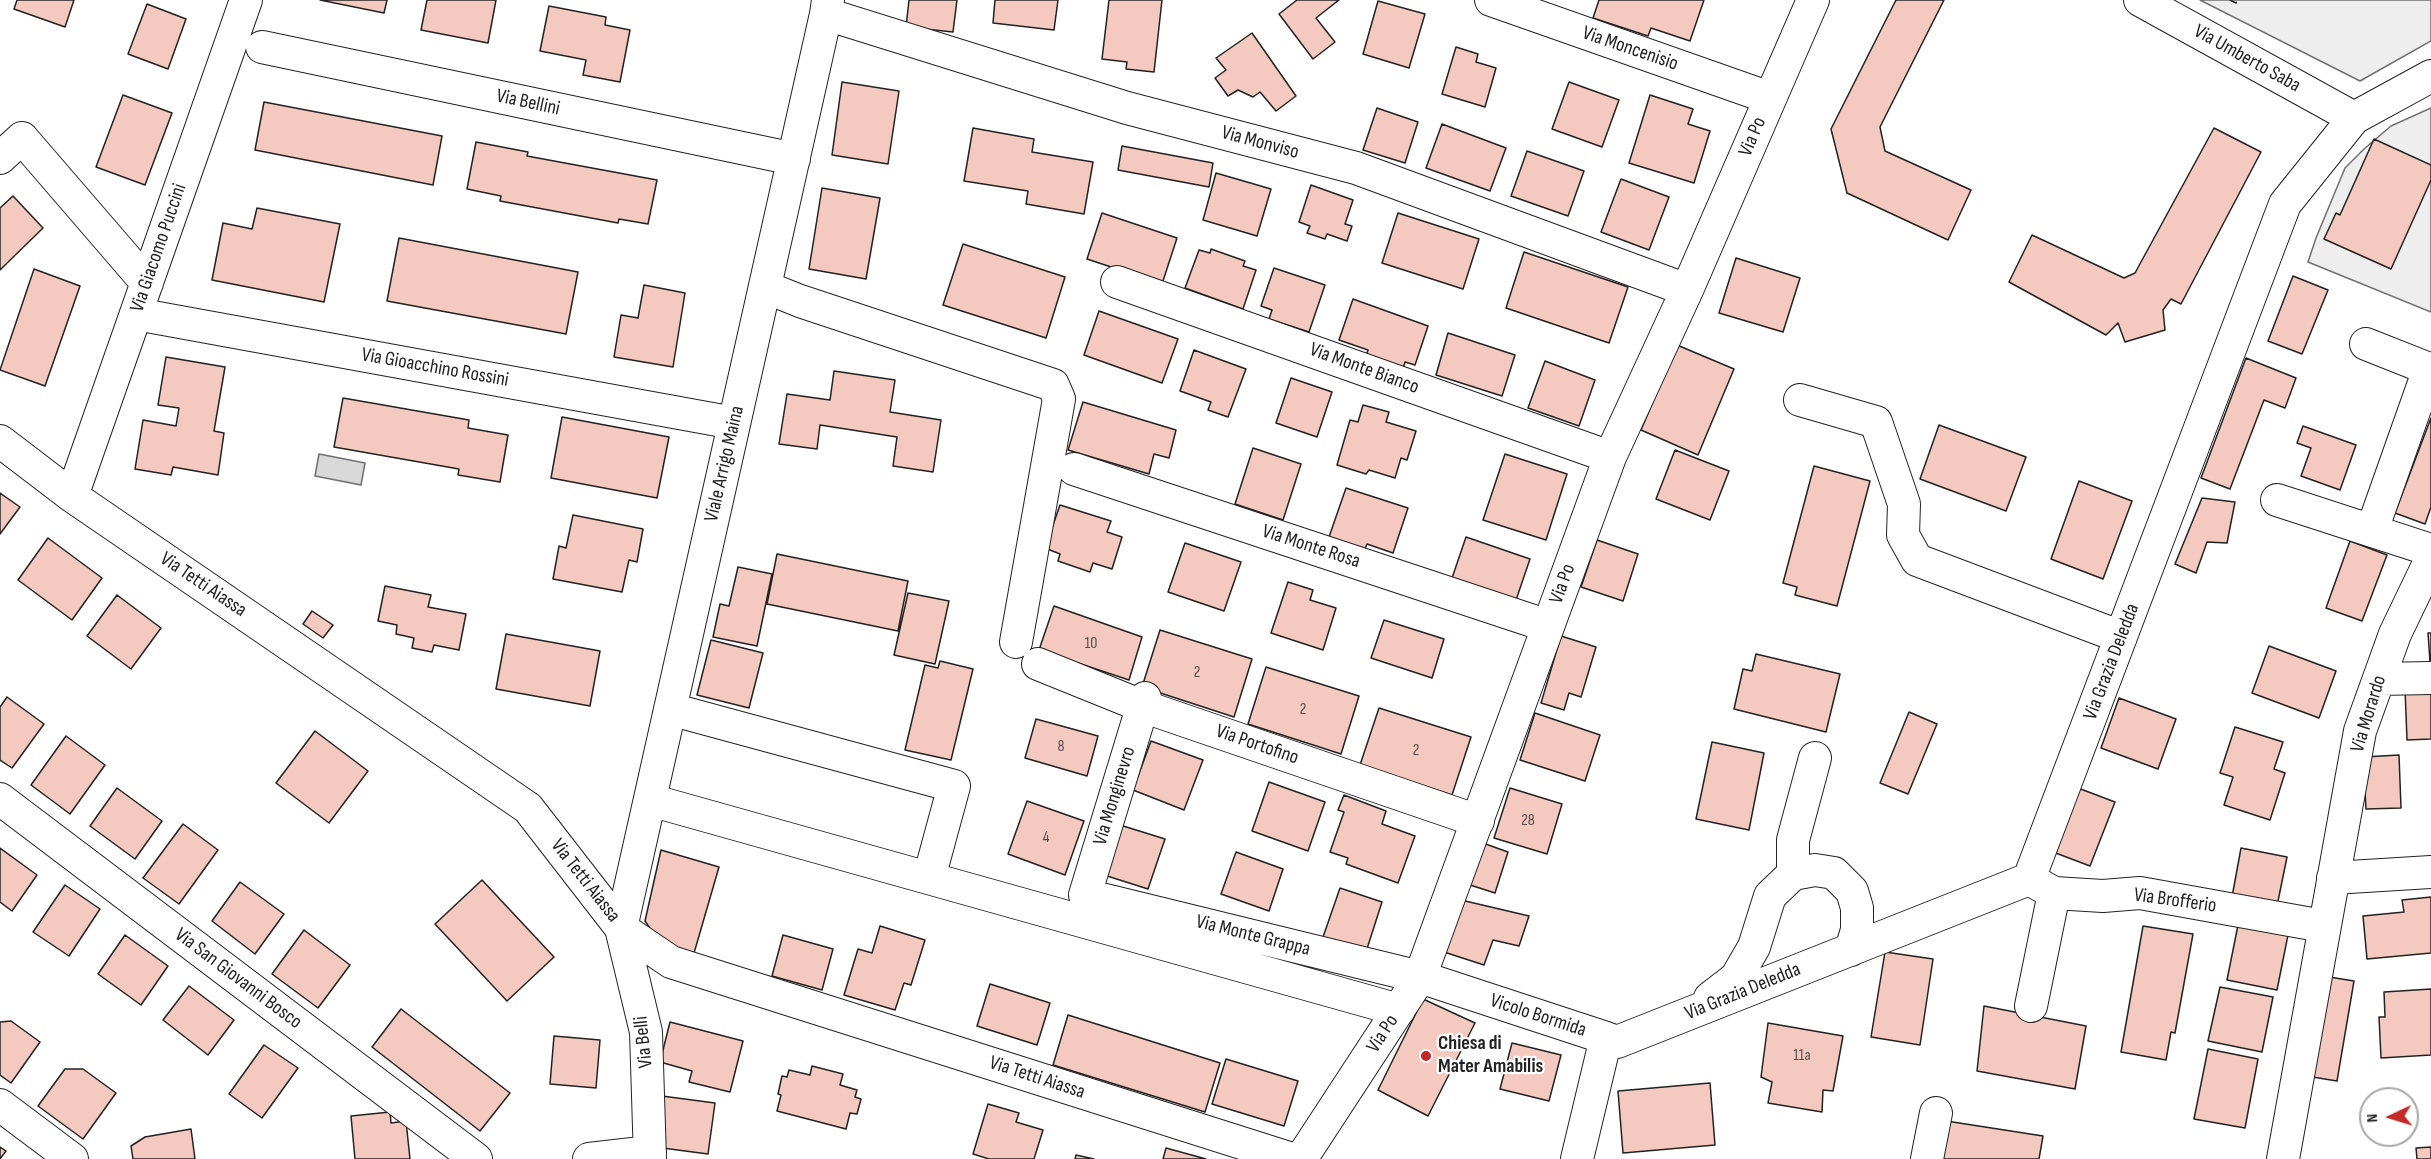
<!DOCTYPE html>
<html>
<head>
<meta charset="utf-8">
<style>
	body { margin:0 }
	#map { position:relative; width:2431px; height:1159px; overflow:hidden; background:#fff; font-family:"Sofia Sans Condensed",sans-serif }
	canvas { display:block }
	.north { position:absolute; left:2359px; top:1087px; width:60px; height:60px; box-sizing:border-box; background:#fff; border:2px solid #a7a7a7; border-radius:50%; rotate:266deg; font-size:16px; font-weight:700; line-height:24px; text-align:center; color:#222 }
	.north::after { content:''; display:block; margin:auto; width:21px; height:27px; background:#c62828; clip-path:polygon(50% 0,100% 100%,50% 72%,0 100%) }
</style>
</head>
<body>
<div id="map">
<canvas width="2431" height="1159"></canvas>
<div class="north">N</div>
</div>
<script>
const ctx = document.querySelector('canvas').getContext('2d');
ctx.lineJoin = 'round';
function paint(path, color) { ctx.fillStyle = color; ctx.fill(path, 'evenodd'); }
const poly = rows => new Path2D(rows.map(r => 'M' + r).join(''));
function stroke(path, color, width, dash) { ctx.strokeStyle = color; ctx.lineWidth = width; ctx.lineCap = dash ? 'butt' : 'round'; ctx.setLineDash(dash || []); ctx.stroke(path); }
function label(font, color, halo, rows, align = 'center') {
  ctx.font = font + ' "Sofia Sans Condensed",sans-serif'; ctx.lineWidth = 4.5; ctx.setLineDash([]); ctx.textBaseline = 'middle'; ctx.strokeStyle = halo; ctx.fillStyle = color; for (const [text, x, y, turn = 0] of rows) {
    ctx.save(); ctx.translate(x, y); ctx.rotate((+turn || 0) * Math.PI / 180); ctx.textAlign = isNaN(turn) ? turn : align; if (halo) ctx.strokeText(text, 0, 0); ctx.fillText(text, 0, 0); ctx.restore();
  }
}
const green = poly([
	[2200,0,2431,0,2431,41,2360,81,2200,0],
	[2431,108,2431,312,2308,262,2316,238,2345,168,2364,149,2391,126,2431,108]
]);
paint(green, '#eee');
stroke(green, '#6f6f6f', 1.5);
const water = poly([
	[319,454,365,463,361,485,315,476,319,454]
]);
paint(water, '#d9d9d9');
stroke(water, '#6f6f6f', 1.5);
const building = poly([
	[17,0,74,0,65,27,14,9,17,0],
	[320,0,387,0,384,13,320,0],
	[427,0,496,0,488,43,421,30,427,0],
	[909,0,957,0,953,32,906,27,909,0],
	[995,0,1058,0,1054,30,993,23,995,0],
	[1109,0,1162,0,1154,72,1126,69,1127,62,1102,59,1109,0],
	[1297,0,1339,0,1316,18,1335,42,1313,59,1279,14,1297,0],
	[1599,0,1704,0,1690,41,1651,28,1648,36,1593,18,1599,0],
	[1896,0,1944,0,1880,127,1885,151,1971,190,1948,240,1847,193,1831,129,1896,0],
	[1378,1,1425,14,1409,68,1363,54,1378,1],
	[147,4,186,19,168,69,128,54,147,4],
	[549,6,606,17,605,25,630,30,620,82,583,75,586,60,540,51,549,6],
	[1252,33,1296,96,1276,111,1260,92,1253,97,1238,90,1228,96,1215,78,1226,70,1216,58,1252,33],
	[1456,47,1478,54,1476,62,1496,68,1485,107,1442,94,1456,47],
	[842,82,899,91,888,164,832,155,842,82],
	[1569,82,1619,100,1602,147,1552,129,1569,82],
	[123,95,172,113,145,185,96,167,123,95],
	[1650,95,1693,109,1688,124,1710,131,1694,183,1629,163,1650,95],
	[264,102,442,136,433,185,255,150,264,102],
	[1377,108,1418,122,1405,163,1363,150,1377,108],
	[1442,124,1506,148,1490,191,1426,168,1442,124],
	[973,128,1034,139,1032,152,1093,162,1084,214,1026,204,1028,191,964,181,973,128],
	[2214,128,2261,152,2181,304,2171,299,2163,310,2165,330,2125,342,2118,323,2106,335,2009,282,2032,235,2124,278,2135,273,2214,128],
	[2374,139,2431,165,2431,180,2391,269,2324,239,2336,213,2340,215,2374,139],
	[476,142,528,152,527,156,657,180,648,224,619,219,618,223,500,201,501,196,467,189,476,142],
	[1122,146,1213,163,1209,187,1118,170,1122,146],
	[1527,151,1584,171,1568,216,1511,196,1527,151],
	[1216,173,1271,189,1257,236,1203,220,1216,173],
	[1621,179,1669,197,1649,250,1601,232,1621,179],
	[1311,185,1353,200,1345,224,1352,226,1347,241,1327,234,1325,239,1307,233,1310,226,1299,222,1311,185],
	[822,188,880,198,866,279,809,269,822,188],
	[13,196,43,228,0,270,0,208,13,196],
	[257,208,340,224,324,302,212,280,223,223,252,229,257,208],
	[1102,213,1177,238,1162,284,1087,259,1102,213],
	[1398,213,1479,239,1463,289,1382,263,1398,213],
	[399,238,578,272,566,334,387,301,399,238],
	[963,244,1065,277,1046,338,943,305,963,244],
	[1211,249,1245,261,1243,266,1256,270,1243,309,1185,288,1199,250,1210,253,1211,249],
	[1524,252,1628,287,1609,343,1506,308,1524,252],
	[1736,258,1800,278,1783,332,1719,313,1736,258],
	[1274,268,1325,285,1309,332,1269,319,1272,310,1261,306,1274,268],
	[34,269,80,286,45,386,0,370,34,269],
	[2293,276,2328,290,2302,354,2268,341,2293,276],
	[644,285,685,293,673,367,614,357,621,315,638,318,644,285],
	[1353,299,1428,326,1415,365,1405,362,1403,369,1366,356,1368,350,1339,340,1353,299],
	[1099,311,1178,339,1162,383,1084,355,1099,311],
	[1448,333,1515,355,1502,396,1436,375,1448,333],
	[1677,345,1734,369,1698,455,1641,430,1677,345],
	[1194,350,1246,369,1228,417,1208,410,1211,402,1180,391,1194,350],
	[166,357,225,367,214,431,224,433,218,475,173,467,171,475,135,469,143,420,176,426,179,408,158,405,166,357],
	[2246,358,2296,378,2285,408,2264,400,2230,489,2201,478,2246,358],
	[1545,361,1595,380,1579,426,1528,408,1545,361],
	[834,371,895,380,890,412,941,420,933,472,893,466,897,437,820,425,817,449,779,444,787,394,830,400,834,371],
	[1291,378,1332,392,1317,437,1276,423,1291,378],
	[343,398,469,420,468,428,508,435,500,482,458,475,459,469,334,447,343,398],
	[1083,402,1176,430,1169,458,1154,454,1149,474,1068,450,1083,402],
	[1363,405,1389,412,1386,422,1416,431,1407,460,1401,458,1395,478,1369,470,1366,474,1337,465,1350,420,1358,422,1363,405],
	[562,417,669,437,657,498,551,478,562,417],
	[2431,418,2431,507,2425,524,2395,513,2431,418],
	[1939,425,2026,457,2006,511,1920,479,1939,425],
	[2303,426,2356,445,2340,490,2301,476,2311,448,2297,443,2303,426],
	[1253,448,1301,464,1283,520,1235,504,1253,448],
	[1675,450,1729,471,1710,520,1656,499,1675,450],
	[1505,454,1567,474,1546,540,1483,520,1505,454],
	[1814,466,1870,481,1837,606,1795,595,1797,587,1783,583,1814,466],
	[2079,481,2132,501,2103,579,2051,559,2079,481],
	[1346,488,1408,508,1393,553,1367,544,1365,549,1329,537,1346,488],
	[0,493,20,507,0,534,0,493],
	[2202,498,2235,502,2227,543,2207,542,2196,573,2175,564,2202,498],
	[1060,505,1111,521,1107,532,1122,537,1112,569,1093,563,1090,572,1058,561,1060,554,1045,548,1060,505],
	[573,515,643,529,637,562,629,560,622,592,553,579,559,546,566,548,573,515],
	[1466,537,1530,559,1515,603,1451,581,1466,537],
	[48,538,102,578,72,620,18,580,48,538],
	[1597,540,1638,554,1623,601,1581,587,1597,540],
	[2350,541,2387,555,2362,621,2326,608,2350,541],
	[1185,543,1241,562,1224,611,1168,592,1185,543],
	[777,554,908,581,898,631,767,604,777,554],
	[738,567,772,574,757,646,713,637,720,604,729,606,738,567],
	[1288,582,1313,590,1310,600,1336,608,1323,650,1271,633,1288,582],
	[385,586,431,595,428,607,466,614,459,650,434,645,432,652,412,648,414,638,396,634,397,625,378,621,385,586],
	[908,593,949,601,935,664,894,655,908,593],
	[117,595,161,628,131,669,87,636,117,595],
	[1054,606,1142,637,1129,680,1039,650,1054,606],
	[312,611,333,625,323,638,303,624,312,611],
	[1384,620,1444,639,1432,678,1371,658,1384,620],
	[1160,630,1252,659,1234,717,1142,687,1160,630],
	[2428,633,2431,633,2431,662,2430,662,2428,633],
	[506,634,600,651,590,706,496,689,506,634],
	[1561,636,1596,647,1581,697,1569,693,1564,710,1541,703,1561,636],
	[711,640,763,653,749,708,697,695,711,640],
	[2269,646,2336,671,2319,718,2252,693,2269,646],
	[1756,654,1840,674,1826,732,1734,709,1743,669,1752,671,1756,654],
	[940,661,973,669,951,760,905,750,925,665,938,668,940,661],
	[1266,667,1359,696,1341,754,1248,724,1266,667],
	[2431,688,2431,739,2407,740,2405,689,2431,688],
	[7,697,44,724,12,768,0,760,0,707,7,697],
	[2119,698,2176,719,2158,769,2101,748,2119,698],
	[1379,708,1471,737,1452,795,1360,765,1379,708],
	[1909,712,1937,724,1908,794,1880,783,1909,712],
	[1535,713,1600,735,1585,781,1520,760,1535,713],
	[1036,719,1098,736,1087,776,1025,758,1036,719],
	[2235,727,2283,742,2274,769,2285,773,2270,820,2224,805,2233,777,2220,773,2235,727],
	[315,731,368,771,329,823,276,783,315,731],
	[66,736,105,765,70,814,31,785,66,736],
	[1151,741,1203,760,1184,810,1133,790,1151,741],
	[1712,742,1764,753,1749,830,1696,819,1712,742],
	[2399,755,2401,808,2366,809,2363,757,2399,755],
	[1269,782,1325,802,1308,851,1252,831,1269,782],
	[117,788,162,821,135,859,90,826,117,788],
	[1510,788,1562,804,1547,854,1494,838,1510,788],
	[2078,788,2115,802,2090,866,2053,852,2078,788],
	[1344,795,1386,811,1382,824,1415,836,1398,883,1346,864,1348,858,1330,852,1344,812,1338,810,1344,795],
	[1027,801,1084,821,1065,875,1008,854,1027,801],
	[183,824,218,850,179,904,143,878,183,824],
	[1120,825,1165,839,1148,889,1104,875,1120,825],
	[1480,842,1508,852,1495,893,1467,884,1480,842],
	[0,848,37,875,12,911,0,902,0,848],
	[2241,848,2287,857,2277,906,2232,897,2241,848],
	[661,850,719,867,692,960,660,943,645,921,661,850],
	[1236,852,1283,869,1269,911,1221,894,1236,852],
	[482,880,554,957,507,1001,435,924,482,880],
	[240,882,284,914,255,954,212,921,240,882],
	[65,885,100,909,69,956,33,932,65,885],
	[1340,888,1382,902,1365,955,1322,940,1340,888],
	[2431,897,2431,953,2367,959,2363,916,2404,912,2402,900,2431,897],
	[1461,900,1529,916,1519,946,1493,940,1484,965,1444,952,1461,900],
	[2238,925,2288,935,2277,990,2227,980,2238,925],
	[880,926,925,940,911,985,904,983,895,1010,844,995,858,949,872,953,880,926],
	[2143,926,2193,934,2175,1033,2171,1032,2166,1060,2121,1052,2143,926],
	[304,930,350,965,318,1008,272,974,304,930],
	[125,935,168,966,141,1005,98,974,125,935],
	[783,935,833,949,822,990,772,976,783,935],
	[1885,952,1933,959,1920,1045,1871,1037,1885,952],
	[2317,975,2354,981,2337,1081,2300,1075,2317,975],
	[990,984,1050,1003,1037,1045,977,1026,990,984],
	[189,986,234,1020,208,1055,163,1020,189,986],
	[2220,987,2273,997,2262,1052,2208,1041,2220,987],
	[2431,989,2431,1055,2381,1058,2379,1017,2385,1017,2384,992,2431,989],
	[1423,999,1475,1023,1428,1116,1378,1090,1423,999],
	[1984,1006,2086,1026,2075,1089,1977,1071,1984,1006],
	[401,1009,510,1093,480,1131,372,1047,401,1009],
	[1068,1015,1220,1063,1205,1112,1053,1065,1068,1015],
	[11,1021,40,1042,11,1083,0,1075,0,1022,11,1021],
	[670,1022,743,1041,730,1092,689,1082,692,1071,660,1062,670,1022],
	[1768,1023,1843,1036,1833,1091,1823,1090,1822,1112,1768,1103,1772,1082,1761,1077,1768,1023],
	[554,1036,600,1040,596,1088,550,1084,554,1036],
	[1512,1043,1561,1055,1549,1101,1500,1089,1512,1043],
	[264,1045,298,1068,262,1118,229,1094,264,1045],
	[2208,1049,2258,1059,2245,1128,2194,1119,2208,1049],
	[1226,1059,1298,1081,1284,1126,1212,1104,1226,1059],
	[812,1066,843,1074,840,1085,857,1090,855,1097,861,1099,857,1114,850,1113,846,1129,777,1111,781,1095,778,1094,782,1076,787,1077,789,1070,810,1075,812,1066],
	[65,1069,83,1069,116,1093,83,1139,38,1106,65,1069],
	[1710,1083,1715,1145,1623,1153,1618,1091,1710,1083],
	[662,1096,715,1103,708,1154,655,1147,662,1096],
	[988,1104,1019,1113,1016,1122,1043,1130,1034,1159,989,1159,973,1154,988,1104],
	[390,1112,391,1123,406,1121,410,1159,355,1159,351,1116,390,1112],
	[1940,1120,2043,1136,2039,1159,1934,1159,1940,1120],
	[191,1129,195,1159,133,1159,131,1146,145,1137,191,1129],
	[0,1147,6,1151,0,1159,0,1147],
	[2431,1147,2431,1159,2417,1159,2416,1148,2431,1147],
	[1166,1148,1206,1159,1163,1159,1166,1148],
	[1076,1155,1094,1159,1075,1159,1076,1155]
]);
paint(building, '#f3c9c0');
stroke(building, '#222', 1.5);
const minor = poly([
	[1491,0,1770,98],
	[2140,0,2354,118],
	[826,14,1127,108,1356,168,1687,290],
	[262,47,794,159],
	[0,158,22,138,147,283],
	[1117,282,1610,457],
	[765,287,800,301,1053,385,1059,399,1016,642],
	[136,314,734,423],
	[2366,344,2429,369,2372,530],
	[1800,400,1876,422,1904,504,1903,535,1917,560,2121,637],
	[0,441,72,496,528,808,621,928,671,962,1292,1159],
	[1074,469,1548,626],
	[72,496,246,0],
	[2277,500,2431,550],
	[1038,664,1142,706,1478,821],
	[2379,679,2431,678],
	[1145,698,1085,895,1420,977,1606,1038,1577,1159],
	[670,709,954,786,929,878],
	[0,799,476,1159],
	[650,800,1399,1010],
	[1793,874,1793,840,1815,758],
	[2333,878,2431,872],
	[2029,879,2054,893,2103,896,2140,893,2323,926],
	[1710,998,1736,978,1754,947,1770,896,1793,874,1815,870,1834,873,1852,891,1857,908,1857,930,1851,950],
	[2031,1006,2054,893],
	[1606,1038,1617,1042,2029,879,2285,204,2354,118,2431,76],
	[0,1105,72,1159],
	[589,1159,650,1152],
	[650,1159,646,1032,621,928,826,14,828,0],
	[1301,1159,1420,977,1610,457,1687,290,1813,0],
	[1927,1159,1936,1113],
	[2283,1159,2360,731,2395,634,2431,559]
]);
stroke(minor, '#222', 34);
stroke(minor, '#fff', 32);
stroke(poly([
	[2230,0,2236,3,2238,0]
]), '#222', 1.5, [8, 3]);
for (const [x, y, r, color] of [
	[1426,1056,6,"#c62828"]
]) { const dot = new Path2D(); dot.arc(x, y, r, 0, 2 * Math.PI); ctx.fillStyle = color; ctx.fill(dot); stroke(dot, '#fff', 2); }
label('16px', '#564c4a', null, [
	["10",1091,644],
	["2",1197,673],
	["2",1303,710],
	["8",1061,747],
	["2",1416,751],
	["28",1528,821],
	["4",1046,838],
	["11a",1802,1056]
]);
label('20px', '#222', '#fff', [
	["Via Moncenisio",1630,49,19],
	["Via Umberto Saba",2247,59,29],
	["Via Bellini",528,103,12],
	["Via Po",1753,137,-67],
	["Via Monviso",1260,143,15],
	["Via Giacomo Puccini",159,248,-71],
	["Via Gioacchino Rossini",435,368,10],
	["Via Monte Bianco",1364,369,20],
	["Viale Arrigo Maina",725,464,-77],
	["Via Monte Rosa",1311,547,18],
	["Via Po",1563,584,-70],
	["Via Tetti Aiassa",203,585,34],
	["Via Grazia Deledda",2112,662,-69],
	["Via Morardo",2369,714,-73],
	["Via Portofino",1257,745,19],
	["Via Monginevro",1115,796,-73],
	["Via Tetti Aiassa",585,881,52],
	["Via Brofferio",2175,901,8],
	["Via Monte Grappa",1253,936,14],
	["Via San Giovanni Bosco",238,979,37],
	["Via Grazia Deledda",1743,992,-22],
	["Vicolo Bormida",1538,1016,18],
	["Via Po",1383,1034,-57],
	["Via Belli",644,1042,-96],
	["Via Tetti Aiassa",1037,1078,18]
]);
label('bold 20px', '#222', '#fff', [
	["Chiesa di",1438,1044],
	["Mater Amabilis",1438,1067]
], 'left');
</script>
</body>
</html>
